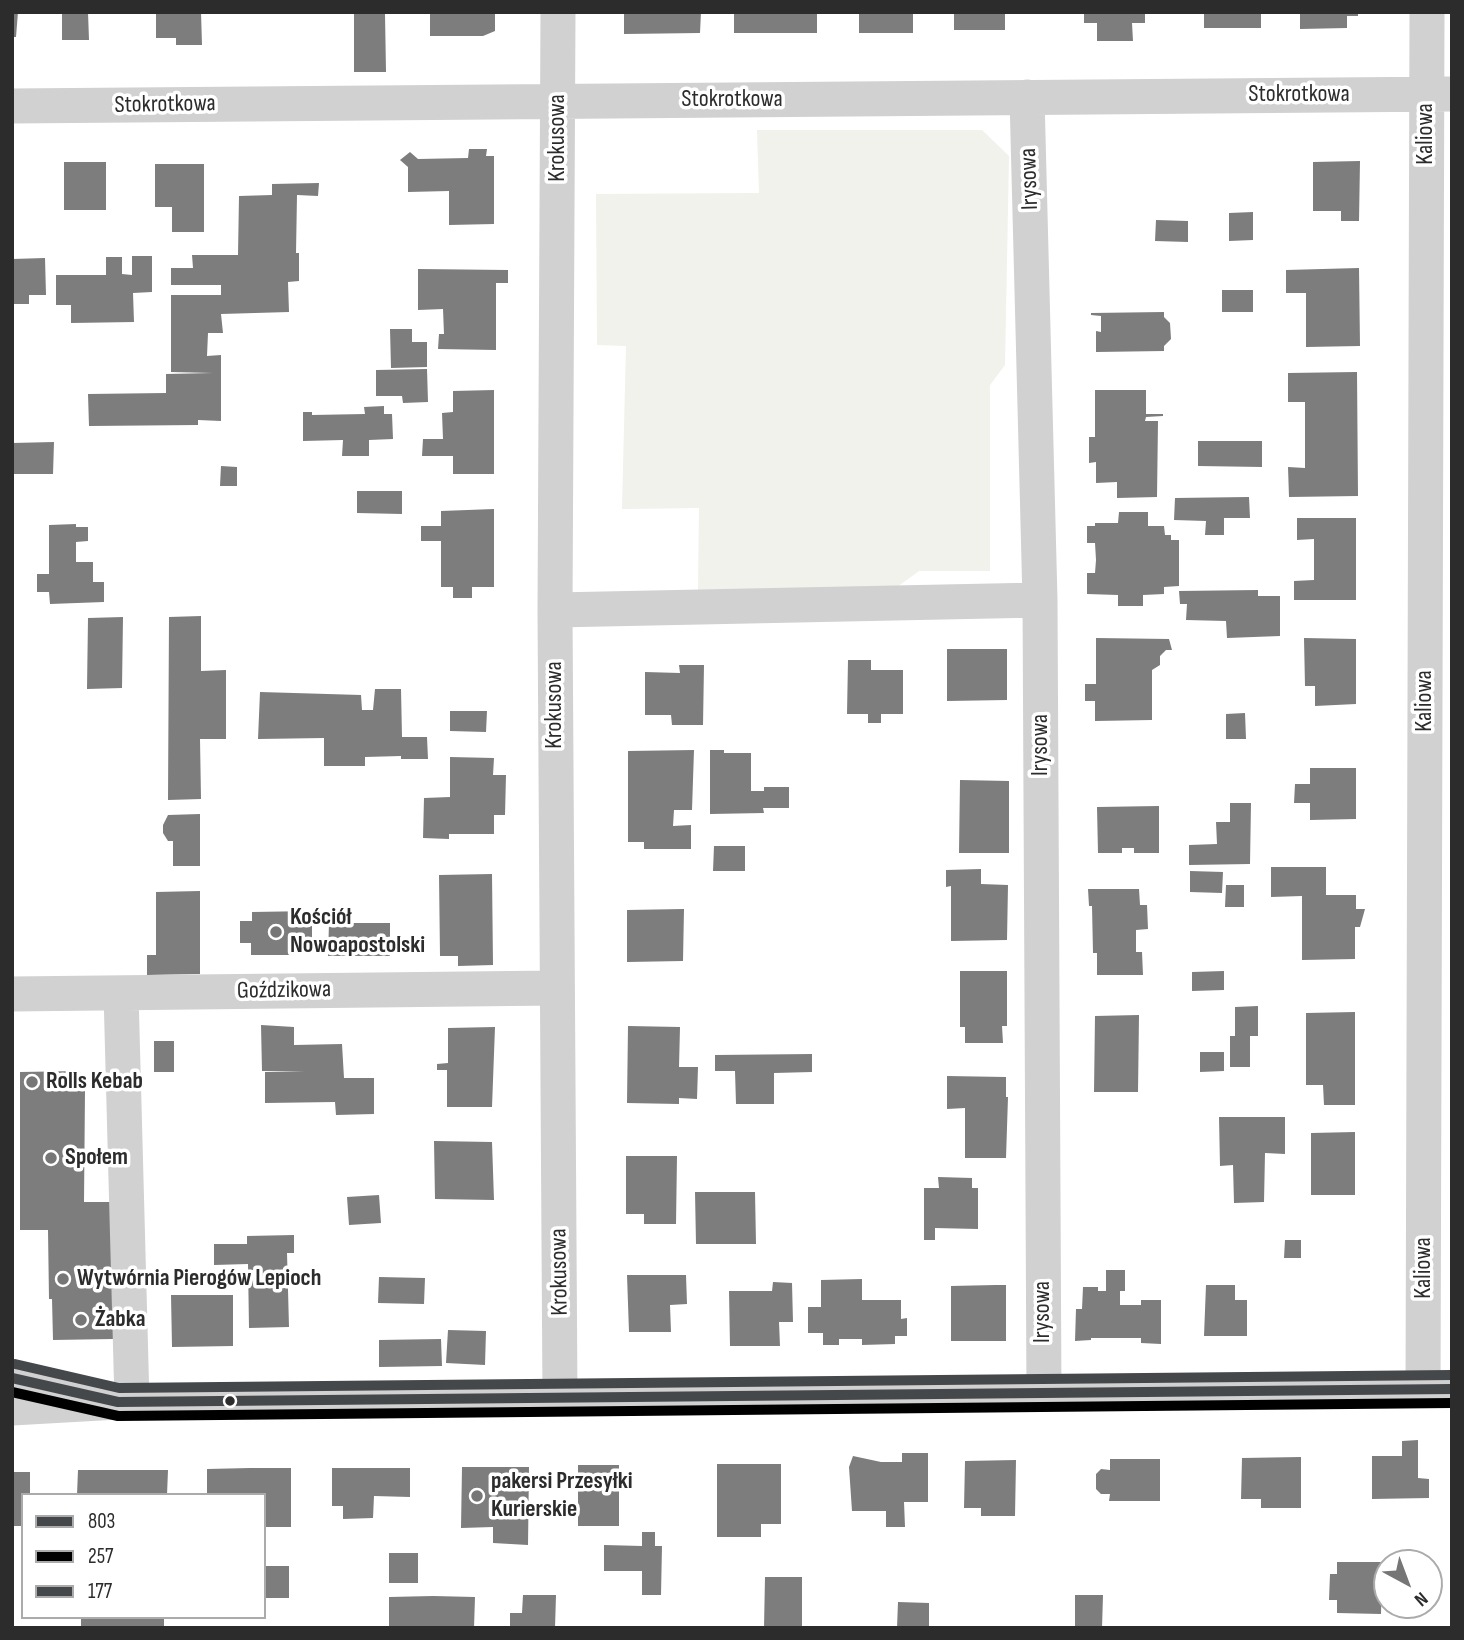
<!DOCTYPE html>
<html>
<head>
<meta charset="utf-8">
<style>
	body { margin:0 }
	#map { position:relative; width:1464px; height:1640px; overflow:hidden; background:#fff; font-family:"Sofia Sans Condensed",sans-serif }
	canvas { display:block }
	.frame { position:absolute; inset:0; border:14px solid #2c2c2c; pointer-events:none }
	.legend { position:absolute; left:21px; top:1493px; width:245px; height:126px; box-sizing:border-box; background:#fff; border:2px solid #ababab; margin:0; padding:9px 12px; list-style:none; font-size:21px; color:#2c2c2c }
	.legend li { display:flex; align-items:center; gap:14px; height:35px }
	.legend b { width:35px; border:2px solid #ababab }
	.north { position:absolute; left:1373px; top:1549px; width:70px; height:70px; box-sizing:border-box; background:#fff; border:2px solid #ababab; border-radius:50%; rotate:139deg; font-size:19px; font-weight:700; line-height:28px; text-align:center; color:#2c2c2c }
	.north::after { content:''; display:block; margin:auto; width:24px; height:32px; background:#767676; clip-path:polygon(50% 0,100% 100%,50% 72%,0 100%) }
</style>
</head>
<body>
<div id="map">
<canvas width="1464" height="1640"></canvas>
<div class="frame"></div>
<ul class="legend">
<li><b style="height:9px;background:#45484a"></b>803</li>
<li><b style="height:9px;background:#000"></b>257</li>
<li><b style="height:9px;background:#45484a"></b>177</li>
</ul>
<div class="north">N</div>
</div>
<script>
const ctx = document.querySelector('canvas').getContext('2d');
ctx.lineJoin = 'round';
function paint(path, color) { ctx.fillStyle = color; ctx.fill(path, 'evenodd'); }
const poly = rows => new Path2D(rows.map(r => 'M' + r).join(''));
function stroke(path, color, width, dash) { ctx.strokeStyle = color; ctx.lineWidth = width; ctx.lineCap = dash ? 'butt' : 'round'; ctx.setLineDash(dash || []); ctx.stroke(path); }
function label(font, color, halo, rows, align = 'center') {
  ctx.font = font + ' "Sofia Sans Condensed",sans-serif'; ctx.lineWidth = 7; ctx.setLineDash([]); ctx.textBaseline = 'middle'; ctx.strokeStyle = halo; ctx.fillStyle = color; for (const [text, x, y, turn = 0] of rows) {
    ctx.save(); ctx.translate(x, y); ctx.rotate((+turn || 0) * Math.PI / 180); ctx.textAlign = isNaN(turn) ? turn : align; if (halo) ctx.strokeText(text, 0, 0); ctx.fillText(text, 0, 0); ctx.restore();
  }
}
paint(poly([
	[757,130,982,130,1009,156,1005,365,990,385,990,571,919,571,897,587,698,590,699,508,622,509,626,346,597,345,596,194,759,193]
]), '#f0f2eb');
paint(poly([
	[12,12,18,12,16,37,12,37],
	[62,12,88,12,89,40,62,40],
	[156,12,201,12,202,45,176,45,176,38,156,38],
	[430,12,495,12,495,31,483,36,430,36],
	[624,12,701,12,700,33,624,34],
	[734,12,817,12,817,33,734,33],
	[859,12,913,12,913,33,859,33],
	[954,12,1005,12,1005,30,954,30],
	[1084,12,1145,12,1145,23,1132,23,1133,41,1097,41,1097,23,1084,23],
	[1204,12,1261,12,1261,28,1204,28],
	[1300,12,1358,12,1358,16,1347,16,1347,28,1300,29],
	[354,14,385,14,386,72,354,72],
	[469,149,487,149,486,156,494,156,494,224,449,225,449,191,408,192,408,167,400,160,410,152,418,159,468,158],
	[1360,161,1359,221,1341,221,1341,211,1313,211,1313,162],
	[64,162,106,162,106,210,64,210],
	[155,164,204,164,204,232,172,232,172,207,155,207],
	[319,183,318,196,297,195,296,253,299,253,299,281,288,282,289,312,221,314,223,333,208,333,207,356,221,355,221,421,198,420,198,425,89,426,88,394,166,393,166,374,213,373,171,372,171,295,221,295,221,285,171,285,171,268,193,268,192,255,238,255,239,196,272,195,272,184],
	[1253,212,1253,240,1229,241,1229,213],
	[1156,220,1188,221,1188,242,1155,241],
	[132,256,152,256,152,292,133,293,134,322,71,323,71,305,56,305,56,275,106,275,106,257,122,257,122,274,132,275],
	[45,258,46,295,29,295,29,304,12,304,12,259],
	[1359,268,1360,346,1306,347,1306,293,1286,293,1286,270],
	[418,269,508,270,508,283,496,283,496,350,438,349,439,334,444,334,443,309,418,310],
	[1222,290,1253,290,1253,312,1222,312],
	[1164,312,1164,317,1170,323,1171,339,1164,346,1164,351,1096,352,1096,331,1101,332,1101,316,1091,315,1091,313],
	[390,329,412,329,412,342,427,342,427,367,391,368],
	[427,369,428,402,403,403,402,396,376,396,376,370],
	[1357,372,1358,496,1289,497,1288,467,1305,468,1305,402,1288,402,1288,373],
	[494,390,494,474,453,474,453,456,422,456,423,439,443,439,442,413,453,412,453,391],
	[1095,390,1146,390,1146,414,1163,414,1163,416,1146,417,1145,421,1158,421,1157,497,1117,498,1117,482,1096,483,1096,462,1089,463,1089,437,1095,437],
	[384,406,384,414,392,414,393,439,369,440,369,456,342,456,343,440,303,441,303,412,312,412,312,415,365,414,364,407],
	[1198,441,1262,441,1262,467,1198,466],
	[54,442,53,474,12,474,12,443],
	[221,466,237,467,237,486,220,486],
	[357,491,402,491,402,514,357,513],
	[1249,497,1250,518,1224,518,1224,535,1205,535,1206,521,1174,520,1175,498],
	[494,509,494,587,472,587,472,598,453,598,453,587,441,587,441,541,421,541,421,526,441,526,441,511],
	[1119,512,1148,512,1148,526,1164,526,1165,535,1171,535,1171,540,1179,540,1179,586,1164,587,1164,594,1143,595,1143,606,1118,606,1118,595,1087,594,1087,573,1095,573,1096,560,1095,543,1087,543,1087,526,1095,526,1095,523,1118,523],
	[1297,518,1356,518,1356,600,1294,600,1294,581,1314,580,1314,539,1297,540],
	[76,524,76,527,88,527,88,541,76,542,76,562,93,562,93,582,104,582,104,602,50,604,49,592,37,592,37,574,49,574,49,525],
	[1258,590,1258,596,1280,596,1280,636,1227,638,1226,621,1186,620,1187,604,1180,604,1179,591],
	[201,616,201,671,226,670,226,739,200,739,201,799,168,800,169,617],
	[123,617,122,688,87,689,88,618],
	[1096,638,1169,639,1172,650,1166,650,1160,656,1160,665,1152,670,1152,720,1095,721,1095,701,1085,701,1085,684,1096,684],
	[1304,638,1356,639,1356,704,1315,706,1315,686,1305,686],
	[947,649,1007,649,1007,700,947,701],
	[848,660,871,660,871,670,903,670,903,714,881,714,881,723,868,723,868,714,847,714],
	[679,665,704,665,703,725,672,725,671,715,645,715,645,672,680,673],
	[375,689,401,689,402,737,427,737,428,759,401,759,401,756,365,757,365,766,324,766,324,738,258,739,260,692,361,695,362,710,373,710],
	[450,711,487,711,486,732,450,731],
	[1245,713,1246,739,1226,739,1226,714],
	[694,750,692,810,674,810,673,826,691,825,691,849,644,849,644,842,628,842,628,751],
	[710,750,724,750,724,753,751,753,751,791,764,791,764,787,789,787,789,808,763,808,764,813,710,814],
	[450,757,494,758,493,775,506,775,505,815,494,815,494,834,449,834,449,839,423,838,424,798,450,797],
	[1310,768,1356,768,1356,819,1310,820,1310,803,1294,803,1295,784,1310,784],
	[960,780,1009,781,1009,853,959,853],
	[1230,803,1251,803,1250,864,1189,865,1189,845,1217,844,1216,822,1230,822],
	[1159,806,1159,853,1134,853,1134,848,1122,848,1122,853,1098,853,1097,807],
	[200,814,200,866,173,866,173,841,168,841,163,833,163,825,168,815],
	[714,846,745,846,745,871,713,871],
	[1271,867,1326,867,1326,895,1356,895,1356,909,1365,909,1360,927,1355,927,1355,959,1302,960,1302,896,1271,897],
	[981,869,981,884,1008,885,1007,940,951,941,951,886,946,887,946,870],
	[1190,871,1223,872,1222,893,1190,892],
	[492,874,493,965,458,966,458,956,440,956,439,875],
	[1226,885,1244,885,1244,907,1225,907],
	[1088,889,1139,889,1140,905,1147,905,1148,929,1136,930,1136,952,1142,952,1143,975,1097,975,1097,953,1093,953,1092,906,1089,906],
	[200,891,200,974,147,975,147,955,156,955,156,892],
	[684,909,683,961,627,962,627,910],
	[312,911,312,943,296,943,296,955,251,955,251,943,240,943,240,921,252,921,252,912],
	[329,923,390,923,390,956,328,956],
	[960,971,1007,971,1007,1026,1002,1026,1003,1043,965,1043,965,1027,960,1027],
	[1224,971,1224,990,1192,991,1192,972],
	[1258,1006,1258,1036,1250,1036,1250,1067,1230,1067,1230,1036,1235,1036,1235,1007],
	[1355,1012,1355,1105,1324,1105,1323,1085,1306,1085,1306,1013],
	[1139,1015,1138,1092,1094,1092,1095,1016],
	[261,1025,294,1027,294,1045,342,1044,344,1078,374,1078,374,1114,336,1115,335,1102,265,1103,265,1072,305,1071,262,1071],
	[628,1026,680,1027,679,1067,698,1067,697,1099,679,1098,679,1104,627,1103],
	[495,1027,492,1107,447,1107,447,1070,437,1070,437,1064,448,1063,448,1028],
	[154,1041,174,1041,174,1072,154,1072],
	[1200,1052,1224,1052,1224,1071,1200,1072],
	[812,1054,812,1072,774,1073,774,1104,736,1104,735,1071,715,1071,715,1055],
	[80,1071,81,1091,85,1090,84,1202,113,1202,113,1339,53,1340,52,1299,49,1299,48,1230,20,1230,20,1072],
	[947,1076,1006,1077,1006,1097,1008,1097,1006,1158,965,1158,965,1108,947,1109],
	[1219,1117,1285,1117,1285,1154,1265,1153,1264,1202,1234,1203,1233,1165,1220,1166],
	[1355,1132,1355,1195,1311,1195,1311,1133],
	[434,1141,492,1142,494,1200,435,1199],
	[626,1156,677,1156,676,1224,644,1224,644,1214,626,1214],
	[938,1177,972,1178,972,1188,978,1188,978,1229,935,1228,935,1240,924,1240,924,1188,939,1188],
	[695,1192,755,1192,756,1244,696,1244],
	[379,1195,381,1223,349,1225,347,1197],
	[294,1235,294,1253,287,1253,289,1327,249,1328,248,1264,214,1265,214,1244,247,1244,247,1236],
	[1285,1240,1301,1240,1301,1258,1284,1258],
	[1106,1270,1125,1270,1125,1291,1120,1291,1120,1305,1141,1305,1141,1300,1161,1300,1161,1344,1141,1343,1141,1338,1091,1338,1091,1340,1075,1341,1076,1309,1082,1309,1083,1287,1098,1287,1098,1291,1106,1291],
	[627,1275,686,1275,687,1304,670,1305,671,1332,629,1332],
	[379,1277,425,1278,424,1304,378,1303],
	[862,1279,862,1300,901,1300,901,1319,907,1318,907,1336,895,1336,895,1344,862,1345,862,1339,839,1339,839,1345,823,1345,823,1333,808,1333,808,1307,821,1307,821,1280],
	[773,1282,792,1283,793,1322,779,1322,780,1346,730,1346,729,1291,772,1291],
	[996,1285,1006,1285,1006,1341,951,1341,951,1286],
	[1206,1285,1235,1285,1235,1300,1247,1300,1247,1336,1204,1336],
	[171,1295,233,1295,233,1346,172,1347],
	[448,1330,486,1331,485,1365,446,1363],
	[441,1339,442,1366,379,1367,379,1340],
	[1418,1440,1418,1478,1429,1479,1429,1498,1372,1499,1372,1456,1402,1456,1402,1441],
	[902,1453,928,1453,928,1502,904,1502,905,1527,886,1527,886,1511,852,1511,849,1467,853,1456,881,1462,902,1462],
	[1301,1457,1301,1508,1261,1508,1261,1499,1241,1499,1242,1458],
	[1110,1459,1160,1459,1160,1501,1109,1501,1110,1494,1101,1494,1096,1489,1096,1474,1101,1469,1110,1470],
	[1016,1460,1015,1516,981,1516,981,1508,964,1508,965,1461],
	[717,1464,781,1464,781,1524,761,1524,761,1537,717,1537],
	[578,1465,619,1465,619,1526,578,1526],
	[462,1467,529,1467,528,1545,493,1543,493,1527,461,1528],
	[250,1468,291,1468,291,1527,264,1527,264,1495,207,1495,207,1469],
	[332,1468,410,1468,410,1497,374,1496,373,1518,343,1519,343,1506,332,1506],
	[78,1470,168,1470,167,1495,77,1495],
	[12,1472,30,1472,30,1495,23,1495,23,1526,12,1526],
	[642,1532,655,1532,655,1546,662,1546,661,1595,642,1595,642,1571,604,1571,604,1545,642,1546],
	[389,1553,418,1553,418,1583,389,1583],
	[1337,1562,1382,1562,1381,1614,1337,1613,1337,1600,1329,1600,1330,1574,1337,1574],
	[264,1566,289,1566,289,1598,264,1598],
	[765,1577,802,1577,802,1628,764,1628],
	[523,1595,556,1595,555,1628,510,1628,510,1613,522,1613],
	[1075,1595,1103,1595,1102,1628,1075,1628],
	[433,1596,475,1597,474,1628,389,1628,389,1597],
	[898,1602,929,1603,929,1628,897,1628],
	[81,1617,164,1617,164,1628,81,1628]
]), '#7d7d7d');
stroke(poly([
	[558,12,555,610,560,1398],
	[1027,97,1040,600,1044,1394],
	[12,106,1452,94],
	[555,610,1040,600],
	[121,993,132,1402],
	[12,994,556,988],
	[12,1378,80,1393],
	[1423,1389,1427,12],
	[12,1408,118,1402,1452,1389]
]), '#d1d1d1', 35);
stroke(poly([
	[12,1378,118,1402,1452,1389]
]), '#45484a', 10);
stroke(poly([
	[12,1392,118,1416,1452,1403]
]), '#000', 10);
stroke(poly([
	[15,1364,119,1388,1452,1375]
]), '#45484a', 10);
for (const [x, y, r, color] of [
	[276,932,7,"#767676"],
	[32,1082,7,"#767676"],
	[51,1158,7,"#767676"],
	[63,1279,7,"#767676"],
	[81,1320,7,"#767676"],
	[230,1401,6,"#2c2c2c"],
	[477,1496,7,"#767676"]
]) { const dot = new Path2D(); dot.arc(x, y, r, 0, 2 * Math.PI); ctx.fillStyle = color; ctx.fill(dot); stroke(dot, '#fff', 2.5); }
label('24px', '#2c2c2c', '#fff', [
	["Stokrotkowa",1299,95],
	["Stokrotkowa",732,100],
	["Stokrotkowa",165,105,-1],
	["Kaliowa",1426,134,-90],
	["Krokusowa",558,138,-90],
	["Irysowa",1030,179,-92],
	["Kaliowa",1425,701,-90],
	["Krokusowa",555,705,-90],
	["Irysowa",1041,745,-90],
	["Goździkowa",284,991,-1],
	["Kaliowa",1424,1268,-90],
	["Krokusowa",560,1272,-91],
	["Irysowa",1043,1312,-90]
]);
label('bold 24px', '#2c2c2c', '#fff', [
	["Kościół",290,918],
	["Nowoapostolski",290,946],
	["Rolls Kebab",46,1082],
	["Społem",65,1158],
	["Wytwórnia Pierogów Lepioch",77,1279],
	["Żabka",95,1320],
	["pakersi Przesyłki",491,1482],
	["Kurierskie",491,1510]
], 'left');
</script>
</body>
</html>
